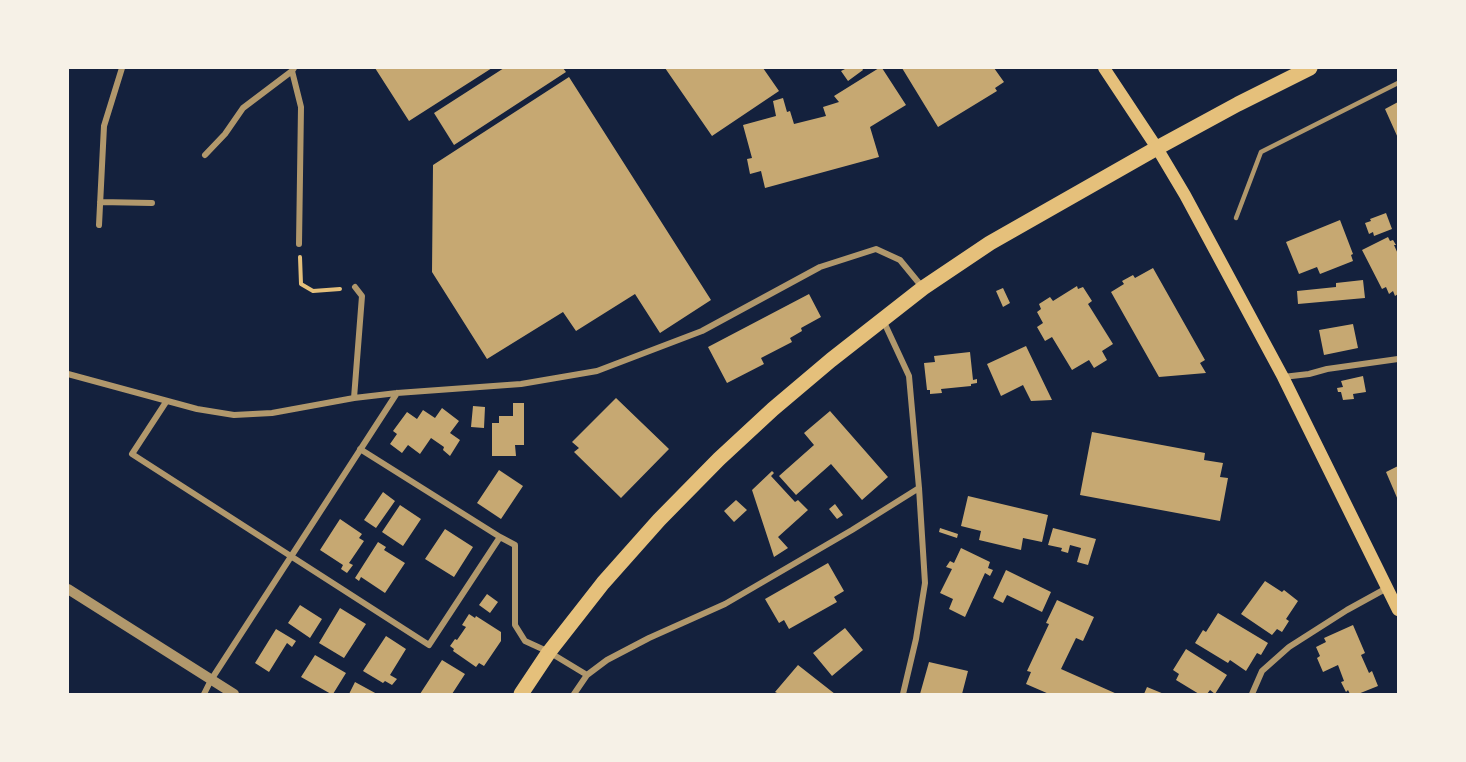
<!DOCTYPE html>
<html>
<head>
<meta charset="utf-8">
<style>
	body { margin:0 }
	#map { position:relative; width:1466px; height:762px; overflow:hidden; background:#14213d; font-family:"Titillium Web",sans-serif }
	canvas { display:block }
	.frame { position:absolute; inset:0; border:69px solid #f6f1e7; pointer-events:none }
</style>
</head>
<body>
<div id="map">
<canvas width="1466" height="762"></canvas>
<div class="frame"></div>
</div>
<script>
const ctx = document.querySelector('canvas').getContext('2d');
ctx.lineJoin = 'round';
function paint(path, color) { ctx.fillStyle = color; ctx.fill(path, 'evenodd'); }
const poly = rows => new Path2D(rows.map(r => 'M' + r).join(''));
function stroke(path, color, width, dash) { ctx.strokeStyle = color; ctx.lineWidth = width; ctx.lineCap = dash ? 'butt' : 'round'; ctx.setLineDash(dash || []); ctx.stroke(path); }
paint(poly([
	[375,68,492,68,409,121],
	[504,68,563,68,566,72,454,145,434,113],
	[665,68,763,68,779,91,712,136],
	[847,68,862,68,863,70,848,81,841,71],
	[879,68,882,68,906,105,870,127,879,157,765,188,761,171,750,174,747,159,752,158,743,125,776,116,773,101,783,98,787,112,790,111,794,124,826,116,823,107,839,102,834,96],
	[902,68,994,68,1004,82,995,88,997,91,938,127],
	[569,77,711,300,660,333,635,294,576,331,563,312,487,359,432,272,433,165],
	[1398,102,1398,138,1385,109],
	[1386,213,1392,229,1374,236,1373,232,1369,234,1365,223,1371,221,1370,219],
	[1340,220,1353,254,1351,255,1353,261,1320,274,1317,267,1299,274,1286,242],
	[1388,237,1390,241,1393,240,1396,245,1394,245,1398,254,1398,294,1395,296,1393,291,1389,294,1386,287,1382,289,1362,250],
	[1153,268,1205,360,1200,363,1206,373,1159,377,1111,292,1124,284,1122,281,1133,275,1135,278],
	[1363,280,1365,298,1298,304,1297,291,1336,287,1336,283],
	[1077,286,1078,289,1083,287,1092,301,1088,304,1113,344,1102,351,1107,360,1094,368,1089,360,1072,370,1052,337,1045,341,1037,327,1043,323,1037,312,1041,309,1039,304,1050,297,1053,301],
	[1003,288,1010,303,1003,307,996,291],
	[809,294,821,317,801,328,802,331,790,338,792,342,761,358,764,364,727,383,708,347],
	[1353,324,1358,348,1324,355,1319,330],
	[1026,346,1052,400,1031,401,1023,385,1001,396,987,364],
	[970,352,973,380,977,379,977,383,971,384,971,386,941,389,942,393,930,394,930,390,927,390,924,363,935,362,934,356],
	[1363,376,1366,392,1353,394,1354,399,1343,400,1341,392,1338,392,1337,388,1343,387,1341,381],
	[616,398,669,449,621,498,574,452,579,448,572,442],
	[513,403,524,403,524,445,515,445,516,456,492,456,492,423,499,423,499,416,513,416],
	[473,406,485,407,484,428,471,427],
	[442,408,459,421,450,433,460,440,450,456,443,450,444,447,431,438,420,454,408,445,402,453,390,444,397,434,393,431,407,412,417,419,423,410,435,418],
	[830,411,888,477,862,500,831,464,796,495,779,476,814,445,804,433],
	[1092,432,1205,453,1204,460,1223,463,1220,477,1228,478,1220,521,1080,495],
	[1398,466,1398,500,1386,472],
	[499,470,523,486,501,519,477,503],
	[772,471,774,473,771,476,795,502,798,500,808,510,778,537,788,548,774,557,752,490],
	[383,492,395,501,376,528,364,520],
	[968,496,1048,515,1042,542,1023,538,1021,550,979,540,981,531,961,526],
	[736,500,747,510,734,522,724,511],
	[835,504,843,515,837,519,829,509],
	[400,505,421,519,403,546,382,532],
	[340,519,362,534,359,538,364,541,349,563,353,565,347,573,341,569,343,565,320,550],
	[940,528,958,534,957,538,939,532],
	[1053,528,1096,539,1088,565,1077,562,1081,548,1070,545,1068,553,1061,551,1062,548,1048,545],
	[445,529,473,547,454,577,425,559],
	[378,542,386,547,384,550,405,563,385,593,361,577,359,581,355,578],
	[961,548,990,562,988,568,993,570,990,576,985,573,965,617,949,609,953,599,940,593,952,569,946,567,950,561,954,563],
	[828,563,844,591,834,597,837,602,789,629,784,620,779,623,765,599],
	[1006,570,1051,592,1042,612,1007,595,1003,603,993,598],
	[1265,581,1282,592,1284,590,1298,601,1286,619,1289,621,1282,632,1277,629,1272,635,1241,614],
	[487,594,498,602,490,613,479,605],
	[1057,600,1094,617,1083,641,1076,638,1061,669,1117,694,1049,694,1026,684,1031,672,1027,671,1049,624,1046,623],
	[300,605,322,619,310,638,288,623],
	[340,608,366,624,344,658,319,643],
	[1218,613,1268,643,1261,655,1257,653,1246,671,1230,660,1228,663,1195,643,1203,630,1206,632],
	[469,614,475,618,476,616,501,632,501,641,484,666,479,663,476,667,453,651,454,649,450,646,455,639,457,640,466,627,462,625],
	[1353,625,1365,653,1361,655,1369,673,1372,671,1378,686,1358,694,1350,694,1348,690,1346,692,1341,682,1344,681,1338,665,1323,672,1317,658,1320,656,1316,647,1326,642,1324,638],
	[845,628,863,650,832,676,813,653],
	[276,629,296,641,292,647,287,643,269,672,255,663],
	[386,636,406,649,390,675,397,679,392,685,385,681,383,683,363,671],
	[1186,649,1227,675,1215,694,1210,690,1207,694,1199,694,1176,680,1179,674,1173,670],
	[315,655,346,673,333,694,331,694,301,677],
	[442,660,465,674,452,694,420,694],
	[929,662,968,671,962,694,920,694],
	[798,665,835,694,779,694,775,692],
	[355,682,377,694,349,694],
	[1147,687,1164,694,1144,694]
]), '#c6a872');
stroke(poly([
	[300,257,301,284,313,291,340,289]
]), '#e5c07b', 4);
stroke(poly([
	[1236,218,1261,152,1398,83]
]), '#b1986c', 4.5);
stroke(poly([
	[294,68,292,71,301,107,299,244],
	[205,155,225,134,243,108,292,71],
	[100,202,152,203],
	[99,225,104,126,122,68],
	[883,320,909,376,919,488,925,583,916,639,903,694],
	[68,374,197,409,234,415,272,413,354,398,397,393,521,384,597,371,702,331,820,267,876,249,900,260,923,288],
	[1283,377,1309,374,1327,369,1398,359],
	[354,398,362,296,355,287],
	[166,402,132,454,429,645,500,537,360,449],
	[500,537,515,545,515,625,525,641,549,652,587,675],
	[204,694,211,680,397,393],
	[574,694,587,675,607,660,649,638,725,604,852,530,919,488],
	[1252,694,1262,671,1289,647,1347,610,1387,588]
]), '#b1986c', 6);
stroke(poly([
	[68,589,234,694]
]), '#b1986c', 10);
stroke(poly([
	[1104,68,1157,148,1185,195,1283,377,1398,610]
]), '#e5c07b', 12);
stroke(poly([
	[521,694,549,652,603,583,659,520,719,459,773,409,831,360,923,288,990,243,1157,148,1238,104,1310,68]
]), '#e5c07b', 15);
</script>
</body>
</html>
